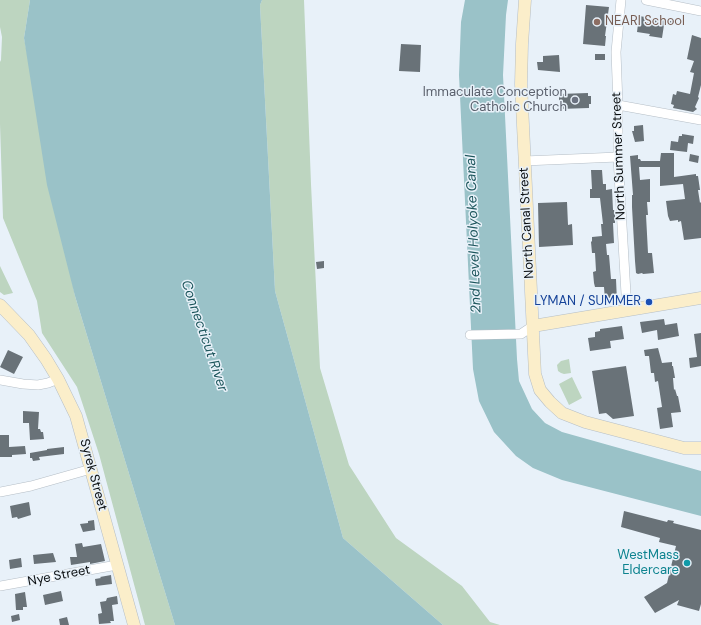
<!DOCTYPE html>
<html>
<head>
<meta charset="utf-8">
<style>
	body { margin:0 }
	canvas { display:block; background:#e8f1f9 }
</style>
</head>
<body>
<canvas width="701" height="625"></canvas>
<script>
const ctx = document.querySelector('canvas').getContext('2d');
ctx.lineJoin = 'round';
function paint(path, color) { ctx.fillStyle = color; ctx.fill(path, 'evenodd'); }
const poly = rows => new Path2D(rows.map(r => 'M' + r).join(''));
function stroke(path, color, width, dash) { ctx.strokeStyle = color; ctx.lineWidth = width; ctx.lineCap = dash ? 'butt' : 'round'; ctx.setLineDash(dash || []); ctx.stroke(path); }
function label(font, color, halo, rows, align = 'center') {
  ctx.font = font + ' "DM Sans",sans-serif'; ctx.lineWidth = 3; ctx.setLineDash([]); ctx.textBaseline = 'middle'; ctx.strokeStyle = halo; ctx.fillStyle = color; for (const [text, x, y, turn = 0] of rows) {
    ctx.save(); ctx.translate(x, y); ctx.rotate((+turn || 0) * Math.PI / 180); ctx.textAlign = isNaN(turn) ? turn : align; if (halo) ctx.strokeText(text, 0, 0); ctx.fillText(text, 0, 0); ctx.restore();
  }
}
paint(poly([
	[0,0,30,0,24,38,75,296,175,625,145,625,99,454,77,387,42,333,37,301,3,218,0,124,0,62,1,60,2,37,0,27],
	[262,0,304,0,311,184,320,368,349,465,396,538,462,586,490,622,500,625,443,625,343,538,275,291,260,5],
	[0,266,13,293,4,295,0,292],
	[569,359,571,373,564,374,561,373,558,371,557,365,561,361],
	[572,377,582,398,569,405,559,384]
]), '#bdd5c0');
paint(poly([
	[30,0,262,0,260,5,275,291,343,538,443,625,175,625,75,296,47,185,24,38],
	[465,0,508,0,506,15,503,75,517,359,519,381,532,409,545,423,562,432,701,471,701,516,562,480,533,468,516,456,494,432,479,401,473,369,459,75,461,22]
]), '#9ac2c8');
paint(poly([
	[586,5,609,7,605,36,606,36,605,46,583,44],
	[639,16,676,22,676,24,664,25,662,38,649,36,650,34,637,32],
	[692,35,701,38,701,85,698,97,699,98,695,107,697,109,693,112,673,108,674,105,671,104,673,94,676,95,677,91,690,94,694,73,690,72,694,61,687,59],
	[401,44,421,45,420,72,399,71],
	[595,54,605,54,605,60,595,60],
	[559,55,560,72,538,70,537,62,543,62,543,56],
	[588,93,588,96,591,96,591,104,589,104,589,108,559,109,559,94],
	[643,125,644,141,635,142,632,131,634,131,634,126],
	[682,134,694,136,693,144,688,143,687,152,670,150,671,141,678,142,679,136,682,136],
	[661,153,674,153,674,177,696,174,696,176,698,176,700,190,698,190,700,203,701,202,701,238,684,240,681,221,678,222,678,220,670,221,668,216,666,201,685,199,683,184,660,186,660,167,639,167,640,180,650,179,650,202,647,202,648,215,646,215,648,253,652,253,654,273,643,274,642,273,638,274,636,273,635,261,632,207,632,195,633,195,630,156,638,155,638,159,640,159,641,161,660,161],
	[690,154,699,156,698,163,689,161],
	[591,170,602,170,603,184,606,184,606,190,612,189,613,210,614,210,615,213,615,223,613,223,614,243,606,244,607,255,609,255,611,279,616,279,617,302,607,302,607,300,605,300,604,287,595,287,594,283,593,272,596,271,595,253,592,253,591,242,592,241,592,237,602,236,601,224,603,224,600,198,590,198,590,189,592,189],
	[567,202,568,225,572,224,573,245,539,247,538,203],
	[324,261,324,268,317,269,316,262],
	[664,319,665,325,677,323,679,336,658,340,657,330,642,333,640,322],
	[622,326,624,339,610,341,611,348,590,351,588,338,595,337,595,332,600,331,600,329],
	[701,333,701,366,690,368,689,358,697,357,694,334],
	[658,348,662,363,672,362,672,366,673,366,675,378,673,378,674,390,675,389,677,396,678,396,681,412,671,413,673,427,660,429,657,408,662,407,658,381,655,382,654,373,651,373,649,356,645,356,644,350],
	[8,350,23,357,14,374,0,367],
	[626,366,634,416,613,419,606,413,599,414,592,371],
	[23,411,39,412,38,429,40,429,41,432,43,432,44,439,30,440,29,423,23,423],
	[0,435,9,435,9,447,25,446,26,454,12,455,12,457,0,457],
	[64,447,64,454,39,457,40,460,33,461,32,458,30,458,30,453,47,450,47,449],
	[29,502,31,515,18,519,17,517,12,518,10,506],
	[624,511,667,522,668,520,674,521,673,523,701,530,701,604,699,611,677,605,679,600,655,613,644,597,667,583,676,546,659,542,660,538,621,527],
	[94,520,95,530,83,532,80,524,88,523,88,521],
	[82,543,83,547,101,544,105,561,90,564,90,562,71,565,70,557,77,557,75,544],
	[53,553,56,562,34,564,33,555],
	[21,558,22,567,10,569,9,560],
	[111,575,112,584,96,586,95,579,101,578,100,577],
	[61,591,63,601,45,605,43,595],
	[25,592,27,607,23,607,23,610,16,610,15,594],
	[117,596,118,604,112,605,114,621,110,621,111,623,99,624,98,614,102,613,100,602,106,601,107,598],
	[19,614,20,620,12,622,11,616],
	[67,617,69,625,60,625,59,619]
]), '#697278');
const street = poly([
	[621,0,616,52,618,105,618,157,627,311],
	[646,0,701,11],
	[618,105,701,120],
	[524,161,618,157],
	[470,335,521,334,533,326],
	[0,380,23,384,38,385,48,383,58,379],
	[0,492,31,486,91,469],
	[0,586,117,565]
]);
const secondary = poly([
	[525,0,522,44,521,84,535,374,540,390,550,402,562,413,585,422,684,448,701,448],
	[0,305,29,335,46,359,58,379,76,416,134,625],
	[533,326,701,298]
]);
stroke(street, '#b5bec6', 10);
stroke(secondary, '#b5bec6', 13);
stroke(street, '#fff', 9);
stroke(secondary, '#fbeeca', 12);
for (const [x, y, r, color] of [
	[597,22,4,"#8d6e63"],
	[575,100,4,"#6b7280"],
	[649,302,4,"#1a4fb4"],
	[687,563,4,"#0f9aa8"]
]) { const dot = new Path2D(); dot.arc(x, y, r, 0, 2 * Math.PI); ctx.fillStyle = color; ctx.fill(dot); stroke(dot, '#e8f1f9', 1.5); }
label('13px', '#785e54', '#e8f1f9', [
	["NEARI School",605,22]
], 'left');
label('13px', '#5b616d', '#e8f1f9', [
	["Immaculate Conception",567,93],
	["Catholic Church",567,108]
], 'right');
label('13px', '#0a0e10', '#e8f1f9', [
	["North Summer Street",619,156,-92],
	["North Canal Street",527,223,-93],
	["Syrek Street",93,475,75],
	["Nye Street",59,576,-11]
]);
label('13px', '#164399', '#e8f1f9', [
	["LYMAN / SUMMER",641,302]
], 'right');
label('13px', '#0d838f', '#e8f1f9', [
	["WestMass",679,556],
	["Eldercare",679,571]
], 'right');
label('italic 14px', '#1d565c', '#e8f1f9', [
	["2nd Level Holyoke Canal",474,234,-92],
	["Connecticut River",204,336,71]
]);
</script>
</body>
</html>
